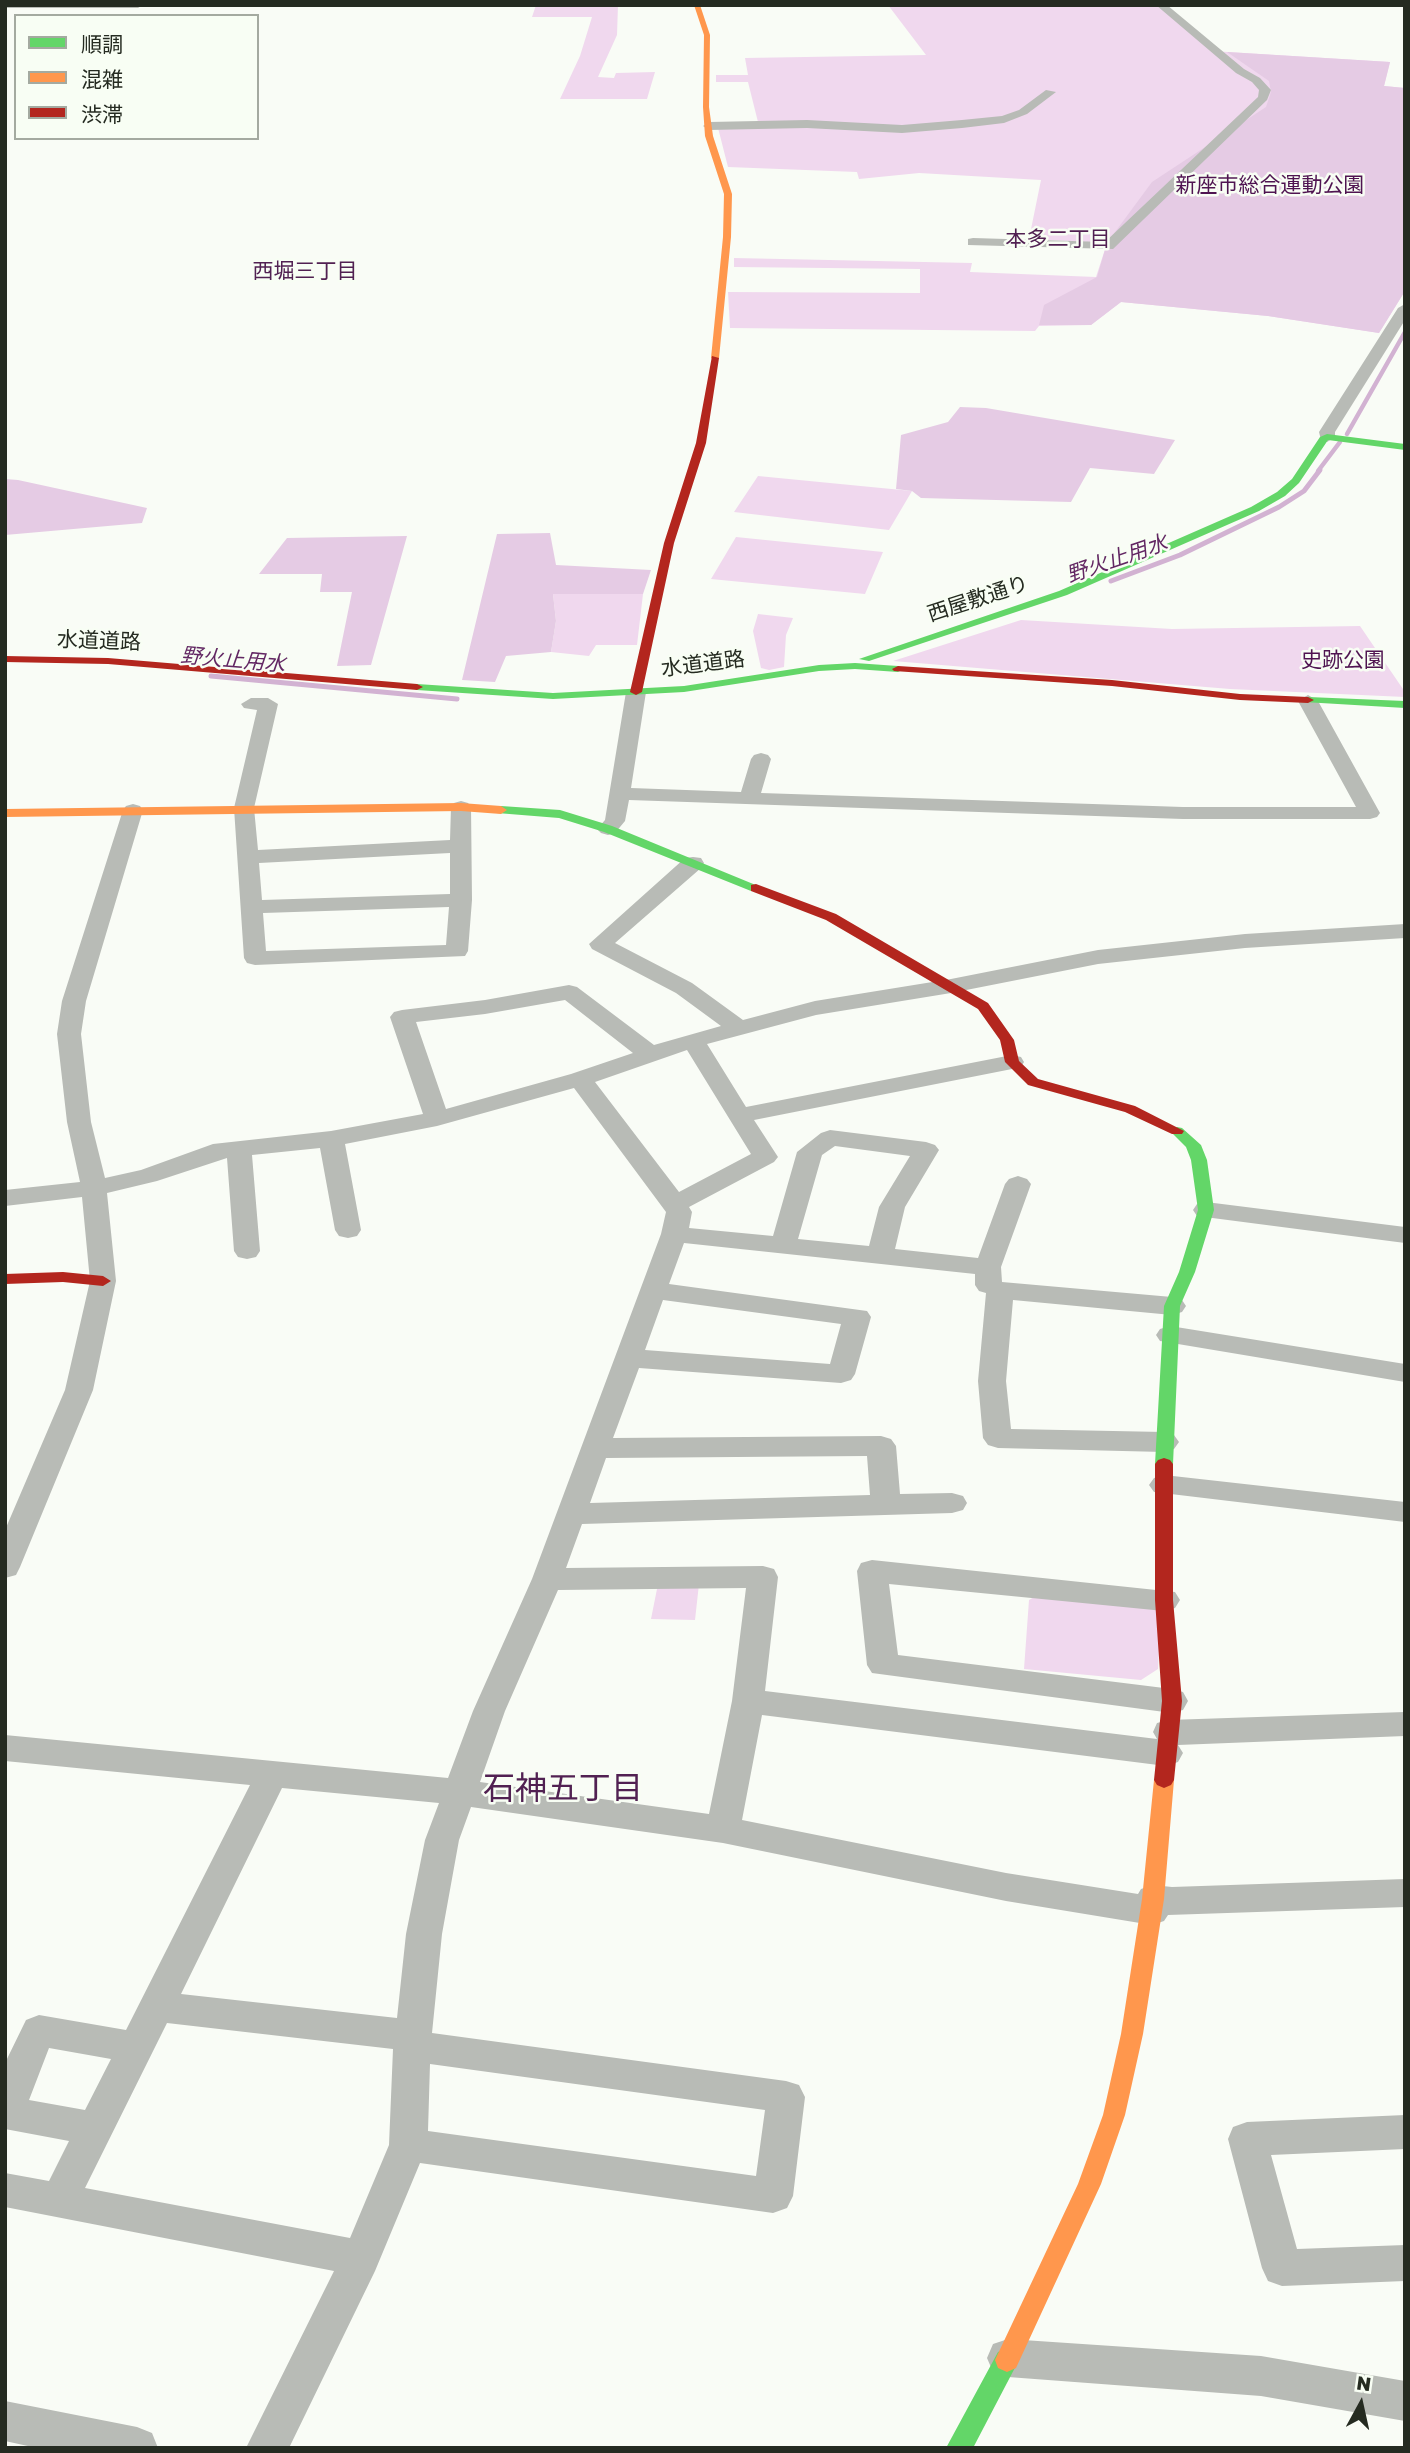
<!DOCTYPE html>
<html>
<head>
<meta charset="utf-8">
<style>
	body { margin:0 }
	#map { position:relative; width:1410px; height:2453px; overflow:hidden; background:#f9fcf6; font-family:"Golos Text","Noto Sans JP",sans-serif }
	canvas { display:block }
	.frame { position:absolute; inset:0; border:7px solid #252b21; pointer-events:none }
	.legend { position:absolute; left:14px; top:14px; width:245px; height:126px; box-sizing:border-box; background:#f8fef4; border:2px solid #a4aaa0; margin:0; padding:9px 12px; list-style:none; font-size:21px; color:#252b21 }
	.legend li { display:flex; align-items:center; gap:14px; height:35px }
	.legend b { width:35px; border:2px solid #a4aaa0 }
	.north { position:absolute; left:1326px; top:2369px; width:70px; height:70px; -webkit-text-stroke:5px #f8fef4; paint-order:stroke; rotate:8deg; font-size:19px; font-weight:700; line-height:28px; text-align:center; color:#252b21 }
	.north::after { content:''; display:block; margin:auto; width:24px; height:32px; background:#252b21; clip-path:polygon(50% 0,100% 100%,50% 72%,0 100%) }
</style>
</head>
<body>
<div id="map">
<canvas width="1410" height="2453"></canvas>
<div class="frame"></div>
<ul class="legend">
<li><b style="height:9px;background:#63d668"></b>順調</li>
<li><b style="height:9px;background:#ff974d"></b>混雑</li>
<li><b style="height:9px;background:#b3261e"></b>渋滞</li>
</ul>
<div class="north">N</div>
</div>
<script>
const ctx = document.querySelector('canvas').getContext('2d');
ctx.lineJoin = 'round';
function paint(path, color) { ctx.fillStyle = color; ctx.fill(path, 'evenodd'); }
const poly = rows => new Path2D(rows.map(r => 'M' + r).join(''));
function stroke(path, color, width, dash) { ctx.strokeStyle = color; ctx.lineWidth = width; ctx.lineCap = dash ? 'butt' : 'round'; ctx.setLineDash(dash || []); ctx.stroke(path); }
function label(font, color, halo, rows, align = 'center') {
  ctx.font = font + ' "Golos Text","Noto Sans JP",sans-serif'; ctx.lineWidth = 5; ctx.setLineDash([]); ctx.textBaseline = 'middle'; ctx.strokeStyle = halo; ctx.fillStyle = color; for (const [text, x, y, turn = 0] of rows) {
    ctx.save(); ctx.translate(x, y); ctx.rotate((+turn || 0) * Math.PI / 180); ctx.textAlign = isNaN(turn) ? turn : align; if (halo) ctx.strokeText(text, 0, 0); ctx.fillText(text, 0, 0); ctx.restore();
  }
}
paint(poly([
	[536,5,618,5,617,35,598,77,614,78,616,73,655,72,647,99,560,99,580,56,592,17,532,17],
	[888,5,1159,5,1212,51,1390,62,1384,86,1405,88,1405,291,1379,333,1268,316,1121,302,1091,325,1039,326,1035,331,730,328,728,292,920,293,920,269,734,267,734,258,972,263,970,272,1096,277,1107,243,1029,239,1041,180,919,173,859,179,857,172,728,167,717,124,758,122,748,82,716,82,716,75,748,75,745,58,926,55],
	[758,476,912,491,889,530,734,512],
	[736,537,883,552,865,594,711,579],
	[553,594,643,594,637,645,596,645,589,656,551,652,556,621],
	[758,614,793,618,786,635,784,667,769,670,761,668,753,631],
	[1021,620,1172,629,1360,626,1405,692,1405,697,1230,689,893,661],
	[658,1584,699,1584,695,1620,651,1619],
	[1034,1597,1161,1607,1158,1669,1141,1680,1024,1669,1029,1600]
]), '#f0d8ee');
paint(poly([
	[1227,52,1390,62,1384,86,1405,88,1405,291,1379,333,1268,316,1121,302,1091,325,1039,325,1044,305,1097,277,1107,243,1152,182,1266,107,1271,92,1269,81],
	[960,407,986,408,1175,440,1154,474,1090,468,1071,502,921,498,912,491,896,489,901,435,948,422],
	[5,479,18,480,147,508,142,523,5,535],
	[550,533,556,565,651,570,643,594,553,594,556,621,551,652,506,656,495,682,462,680,497,534],
	[407,536,371,665,337,666,352,592,320,592,322,574,259,574,287,538]
]), '#e5cbe4');
stroke(poly([
	[1347,434,1405,332],
	[1318,471,1340,442]
]), '#d2b2d2', 4.5);
stroke(poly([
	[1111,581,1180,555,1279,507,1304,491,1320,470],
	[211,676,457,699]
]), '#d2b2d2', 5);
paint(poly([
	[5,5,143,5,138,8,7,8,5,5],
	[1156,5,1167,5,1244,69,1260,78,1271,90,1267,100,1113,249,968,245,968,239,973,238,1105,242,1258,97,1259,90,1252,82,1236,73,1156,5],
	[1046,90,1056,92,1027,114,1004,123,962,128,902,133,807,128,709,130,703,126,709,122,807,120,902,125,962,120,1002,116,1019,110,1046,90],
	[1405,304,1405,320,1335,432,1335,437,1327,442,1321,440,1319,432,1398,308,1405,304],
	[636,686,646,692,631,788,741,792,751,759,754,755,761,753,768,755,771,759,761,793,1183,807,1356,807,1298,701,1308,695,1318,701,1380,813,1377,817,1370,819,1183,819,629,800,625,821,615,833,608,835,601,833,597,829,605,820,626,692,636,686],
	[251,698,268,698,278,704,254,808,258,850,450,840,451,807,454,803,461,801,468,803,471,807,472,900,468,951,465,956,255,965,247,963,244,958,234,808,257,710,244,708,241,704,251,698],
	[450,853,450,894,262,900,259,863,450,853],
	[449,907,446,945,266,951,263,913,449,907],
	[133,804,140,806,143,810,86,1001,81,1034,91,1122,105,1178,141,1170,213,1144,331,1131,423,1114,390,1017,394,1012,402,1010,485,1000,569,985,577,987,654,1045,721,1026,676,993,592,949,589,944,685,858,693,857,701,858,704,863,701,868,615,943,692,983,743,1020,815,1001,951,979,1098,950,1245,934,1405,924,1405,938,1245,948,1098,964,951,993,816,1015,707,1044,746,1107,1012,1055,1021,1057,1024,1062,1021,1067,1012,1069,754,1120,778,1157,774,1162,689,1207,692,1212,689,1228,773,1236,797,1152,821,1133,830,1130,926,1142,935,1145,939,1150,905,1207,895,1249,978,1258,1005,1184,1009,1179,1018,1176,1027,1179,1031,1184,1001,1267,1002,1282,1172,1297,1182,1300,1186,1306,1182,1312,1172,1315,1013,1300,1006,1381,1011,1429,1164,1432,1174,1435,1179,1442,1174,1449,1164,1452,998,1448,988,1445,983,1438,978,1381,986,1293,979,1291,975,1285,975,1274,684,1243,669,1284,867,1311,871,1317,855,1374,851,1380,841,1383,639,1368,613,1438,881,1436,891,1439,896,1446,900,1494,952,1493,963,1496,967,1503,963,1510,952,1513,582,1524,566,1568,763,1566,774,1569,778,1577,765,1691,1157,1739,1153,1732,1157,1723,1169,1720,1405,1712,1405,1736,1178,1745,1183,1753,1178,1762,1166,1766,762,1715,742,1820,1006,1873,1138,1894,1141,1889,1153,1885,1172,1887,1405,1879,1405,1907,1168,1915,1164,1921,1152,1925,1006,1901,723,1843,471,1807,459,1840,442,1934,432,2033,786,2081,799,2085,805,2097,793,2196,787,2208,773,2213,420,2163,375,2271,289,2448,246,2448,334,2271,5,2207,5,2173,49,2181,69,2141,5,2129,5,2063,26,2020,39,2015,126,2030,250,1785,5,1761,5,1735,448,1778,473,1711,532,1579,661,1234,666,1212,574,1088,437,1126,345,1144,361,1230,357,1236,348,1238,339,1236,335,1230,320,1148,252,1155,260,1251,256,1257,247,1259,238,1257,234,1251,227,1158,157,1181,107,1193,116,1281,93,1390,20,1567,16,1575,5,1578,5,1530,65,1390,90,1281,82,1197,5,1206,5,1190,80,1182,67,1122,57,1034,62,1001,123,810,126,806,133,804],
	[565,1000,633,1053,571,1074,446,1109,416,1022,485,1014,565,1000],
	[687,1050,751,1154,679,1192,595,1082,687,1050],
	[835,1146,910,1156,879,1207,869,1246,798,1239,822,1155,835,1146],
	[663,1300,841,1324,830,1364,645,1350,663,1300],
	[867,1456,870,1495,590,1503,606,1458,867,1456],
	[746,1588,732,1701,709,1814,480,1782,505,1711,558,1590,746,1588],
	[282,1788,439,1803,425,1840,406,1934,397,2018,181,1994,282,1788],
	[167,2023,393,2049,389,2145,350,2238,85,2188,167,2023],
	[49,2048,111,2059,85,2110,29,2100,49,2048],
	[430,2064,765,2110,756,2176,428,2131,430,2064],
	[1206,1202,1405,1227,1405,1243,1197,1216,1193,1210,1197,1204,1206,1202],
	[1170,1326,1405,1364,1405,1382,1160,1341,1156,1335,1160,1329,1170,1326],
	[1164,1475,1405,1502,1405,1522,1154,1492,1149,1485,1154,1478,1164,1475],
	[872,1560,1175,1592,1180,1600,1175,1608,1164,1611,889,1584,898,1655,1172,1689,1183,1692,1188,1701,1183,1710,1172,1713,872,1673,867,1665,857,1571,861,1563,872,1560],
	[1405,2115,1405,2149,1271,2155,1297,2249,1405,2245,1405,2281,1282,2286,1268,2281,1262,2268,1228,2139,1233,2127,1247,2122,1405,2115],
	[1008,2339,1261,2356,1405,2381,1405,2421,1261,2396,1008,2377,993,2372,987,2358,993,2344,1008,2339],
	[5,2401,137,2427,152,2433,158,2448,37,2448,5,2441,5,2401]
]), '#b8bbb6');
paint(poly([
	[1327,434,1405,444,1405,450,1328,440,1299,483,1285,496,1259,511,1067,595,869,661,859,659,1059,591,1251,507,1277,492,1292,479,1320,437,1327,434],
	[855,663,898,666,904,669,898,672,855,669,819,671,684,692,553,699,417,690,411,687,417,684,553,693,684,686,819,665,855,663],
	[1308,697,1405,701,1405,708,1304,702,1304,698,1308,697],
	[501,806,560,810,612,826,763,888,761,891,751,891,604,832,559,818,497,813,497,807,501,806],
	[1177,1127,1182,1128,1201,1145,1207,1160,1214,1210,1195,1272,1180,1306,1173,1464,1170,1468,1164,1470,1158,1468,1155,1464,1164,1306,1179,1272,1198,1210,1191,1160,1186,1147,1170,1131,1177,1127],
	[1007,2348,1016,2352,1019,2360,973,2448,946,2448,998,2352,1007,2348]
]), '#63d668');
paint(poly([
	[694,5,700,5,710,35,709,107,713,136,732,194,731,237,719,358,715,361,711,358,723,237,724,194,705,136,703,107,704,35,694,5],
	[461,803,501,806,507,810,501,814,461,811,5,817,5,809,461,803],
	[1164,1772,1171,1775,1174,1780,1164,1899,1143,2034,1125,2115,1101,2184,1016,2368,1007,2372,998,2368,995,2360,1078,2184,1103,2115,1121,2034,1142,1899,1154,1780,1157,1775,1164,1772]
]), '#ff974d');
paint(poly([
	[712,356,719,358,706,443,674,543,642,692,636,695,630,692,664,543,696,443,712,356],
	[5,656,108,658,417,684,423,687,417,690,108,664,5,662,5,656],
	[898,666,1112,680,1240,694,1308,697,1314,700,1308,703,1240,700,1112,686,894,671,892,669,898,666],
	[756,884,836,914,988,1003,1014,1040,1019,1061,1038,1079,1135,1106,1184,1131,1182,1134,1172,1134,1125,1112,1028,1085,1005,1062,1000,1040,978,1009,826,920,751,891,751,885,756,884],
	[63,1272,103,1276,111,1281,103,1286,63,1282,5,1284,5,1274,63,1272],
	[1164,1458,1170,1460,1173,1464,1173,1600,1182,1701,1174,1780,1171,1785,1164,1788,1157,1785,1154,1780,1162,1701,1155,1600,1155,1464,1158,1460,1164,1458]
]), '#b3261e');
label('21px', '#4f1451', '#f8fef4', [
	["新座市総合運動公園",1270,185],
	["史跡公園",1343,660]
]);
label('21px', '#512152', '#f8fef4', [
	["本多二丁目",1058,239],
	["西堀三丁目",305,271]
]);
label('italic 21px', '#622763', '#f8fef4', [
	["野火止用水",1117,559,-19],
	["野火止用水",233,660,5]
]);
label('21px', '#252b21', '#f8fef4', [
	["西屋敷通り",978,599,-18],
	["水道道路",99,641,2],
	["水道道路",703,664,-7]
]);
label('32px', '#512152', '#f8fef4', [
	["石神五丁目",563,1789]
]);
</script>
</body>
</html>
